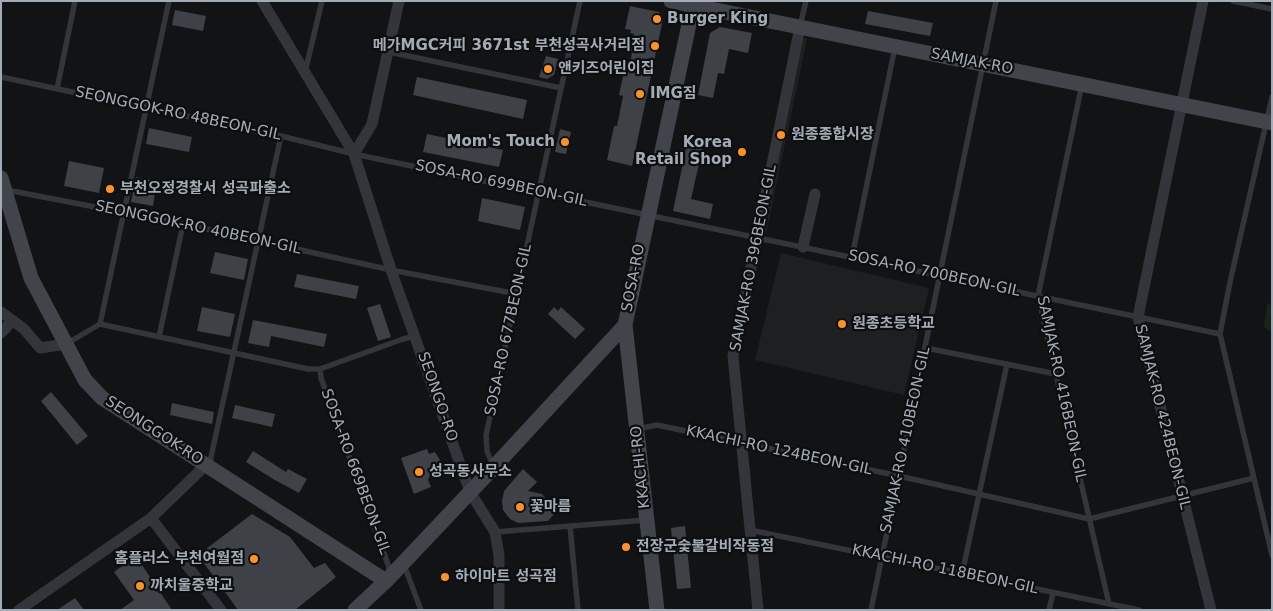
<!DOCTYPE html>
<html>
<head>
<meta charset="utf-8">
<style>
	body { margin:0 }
	#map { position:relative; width:1273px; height:611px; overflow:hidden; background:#121314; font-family:"DejaVu Sans",sans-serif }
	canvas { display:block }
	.frame { position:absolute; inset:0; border:2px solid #a2acb6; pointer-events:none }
</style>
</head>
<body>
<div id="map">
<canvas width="1273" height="611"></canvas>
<div class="frame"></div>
</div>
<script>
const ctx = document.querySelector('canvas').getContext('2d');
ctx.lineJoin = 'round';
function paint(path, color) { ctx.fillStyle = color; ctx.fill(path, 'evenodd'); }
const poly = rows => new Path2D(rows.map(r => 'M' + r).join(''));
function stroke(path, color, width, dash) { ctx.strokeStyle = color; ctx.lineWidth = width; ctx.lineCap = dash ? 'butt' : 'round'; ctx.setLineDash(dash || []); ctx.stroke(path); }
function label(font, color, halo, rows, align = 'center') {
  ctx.font = font + ' "DejaVu Sans","Noto Sans KR",sans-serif'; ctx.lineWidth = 4.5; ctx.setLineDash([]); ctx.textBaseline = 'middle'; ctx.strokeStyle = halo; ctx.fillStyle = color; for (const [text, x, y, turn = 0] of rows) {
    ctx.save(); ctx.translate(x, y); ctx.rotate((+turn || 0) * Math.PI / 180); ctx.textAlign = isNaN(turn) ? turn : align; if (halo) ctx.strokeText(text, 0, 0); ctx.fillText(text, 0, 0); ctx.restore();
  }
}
paint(poly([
	[796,36,807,39,766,234,755,231],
	[781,253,929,288,904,395,755,360]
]), '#1e1f21');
paint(poly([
	[1272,303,1272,333,1264,327,1267,304]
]), '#1a231a');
paint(poly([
	[630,6,659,12,663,19,632,166,607,160,614,126,617,126,623,96,619,95,624,71,629,72,632,52,630,52,634,34,630,33,631,30,625,29],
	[175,10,206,16,203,31,172,25],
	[868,11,933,23,930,36,865,24],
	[720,27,752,33,748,53,729,49,724,74,718,73,713,98,698,95,710,33],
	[546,56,558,59,554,75,547,79,539,77],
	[417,77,527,100,523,119,413,95],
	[149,128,192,137,189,152,146,144],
	[560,129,571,132,566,154,555,152],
	[427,134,503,150,499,167,423,152],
	[688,139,704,142,691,199,713,204,710,219,673,211],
	[69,161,104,168,99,193,64,186],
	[136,177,157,181,153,206,131,202],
	[482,198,525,207,520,230,478,221],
	[215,252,248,259,244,280,210,273],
	[297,274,359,286,356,299,294,287],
	[380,304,391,337,378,341,367,308],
	[202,307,235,314,230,337,197,331],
	[554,307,558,311,561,307,585,329,575,339,548,314],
	[253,320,327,334,324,347,271,336,269,347,248,343],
	[51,392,88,436,77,445,41,401],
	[172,403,214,412,212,424,170,415],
	[235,405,275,414,272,427,232,418],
	[427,449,429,454,435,452,441,462,434,467,428,480,431,487,414,494,401,458],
	[253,451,286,472,288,469,307,479,299,493,273,479,246,462],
	[523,469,537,482,528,491,542,494,547,500,552,500,556,512,548,521,518,523,510,519,503,510,502,501,504,491],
	[252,514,290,537,314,568,325,563,336,577,295,610,238,610,198,555],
	[685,526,691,588,677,589,671,528],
	[136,556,172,610,120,610,134,600,114,572],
	[75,598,84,610,57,610]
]), '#3e4145');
stroke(poly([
	[1233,1,1272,9],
	[800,26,806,1],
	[389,52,561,88],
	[305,72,322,1],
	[1,77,281,136,354,154,1220,334],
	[1082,84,1038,296,1109,604],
	[57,89,75,1],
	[1272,97,1230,282,1220,334,1272,555],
	[7,190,183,224,391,270,517,294],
	[852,257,895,47],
	[100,324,169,1],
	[159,337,183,224],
	[66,344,100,324,308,369,320,369,403,339,416,336],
	[926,348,1056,374],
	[320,369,321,378,391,573],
	[637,429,657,425,899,476,1089,519,1254,478],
	[209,466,281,136],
	[493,466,487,451,486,435,580,1],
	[570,526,578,610],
	[750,530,1139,610],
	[495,532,647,520],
	[404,565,421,610],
	[962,574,1007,364],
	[871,610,996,1],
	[1049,610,1053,593]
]), '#33353a', 5.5);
stroke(poly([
	[262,1,354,154,391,270,470,492,495,532,499,555,499,610],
	[1203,1,1138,317,1211,610],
	[354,154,372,124,399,1],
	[803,247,815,194],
	[1,312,24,329,40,348,66,344],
	[1,333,12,321],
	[151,518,221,610],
	[19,610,151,518,206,465],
	[758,610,733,356,800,27]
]), '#33353a', 11);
stroke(poly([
	[671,1,1272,123],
	[1,178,31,278,85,380,102,398,386,581],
	[625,325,657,610],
	[355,610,386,581,493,468,625,325,694,1]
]), '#41444a', 15);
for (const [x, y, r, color] of [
	[657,19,5,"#ff9220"],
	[655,46,5,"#ff9220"],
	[548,69,5,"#ff9220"],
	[640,94,5,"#ff9220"],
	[781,135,5,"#ff9220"],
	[565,142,5,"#ff9220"],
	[742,152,5,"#ff9220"],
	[110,189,5,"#ff9220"],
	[842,324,5,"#ff9220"],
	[419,472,5,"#ff9220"],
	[520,507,5,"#ff9220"],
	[626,547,5,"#ff9220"],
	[254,559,5,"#ff9220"],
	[445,577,5,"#ff9220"],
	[140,586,5,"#ff9220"]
]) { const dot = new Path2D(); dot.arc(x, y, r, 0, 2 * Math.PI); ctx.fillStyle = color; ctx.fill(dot); stroke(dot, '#0d0e0f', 2); }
label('bold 15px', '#a2acb6', '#0d0e0f', [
	["Burger King",667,19],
	["메가MGC커피 3671st 부천성곡사거리점",645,46,"right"],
	["앤키즈어린이집",558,69],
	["IMG짐",650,94],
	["원종종합시장",791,135],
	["Mom's Touch",555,142,"right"],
	["Korea",732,143,"right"],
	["Retail Shop",732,160,"right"],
	["부천오정경찰서 성곡파출소",120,189],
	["원종초등학교",852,324],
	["성곡동사무소",429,472],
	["꽃마름",530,507],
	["전장군숯불갈비작동점",636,547],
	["홈플러스 부천여월점",244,559,"right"],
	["하이마트 성곡점",455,577],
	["까치울중학교",150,586]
], 'left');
label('15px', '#a2acb6', '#0d0e0f', [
	["SAMJAK-RO",972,62,11],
	["SEONGGOK-RO 48BEON-GIL",178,114,12],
	["SOSA-RO 699BEON-GIL",501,184,12],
	["SEONGGOK-RO 40BEON-GIL",198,228,12],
	["SAMJAK-RO 396BEON-GIL",754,258,-79],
	["SOSA-RO 700BEON-GIL",934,274,12],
	["SOSA-RO",634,278,-79],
	["SOSA-RO 677BEON-GIL",509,330,-78],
	["SAMJAK-RO 416BEON-GIL",1061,389,78],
	["SEONGO-RO",437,397,71],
	["SAMJAK-RO 424BEON-GIL",1162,417,76],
	["SEONGGOK-RO",154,431,33],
	["SAMJAK-RO 410BEON-GIL",906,440,-78],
	["KKACHI-RO 124BEON-GIL",779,451,12],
	["KKACHI-RO",641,467,-96],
	["SOSA-RO 669BEON-GIL",355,472,70],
	["KKACHI-RO 118BEON-GIL",945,570,12]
]);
</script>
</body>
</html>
